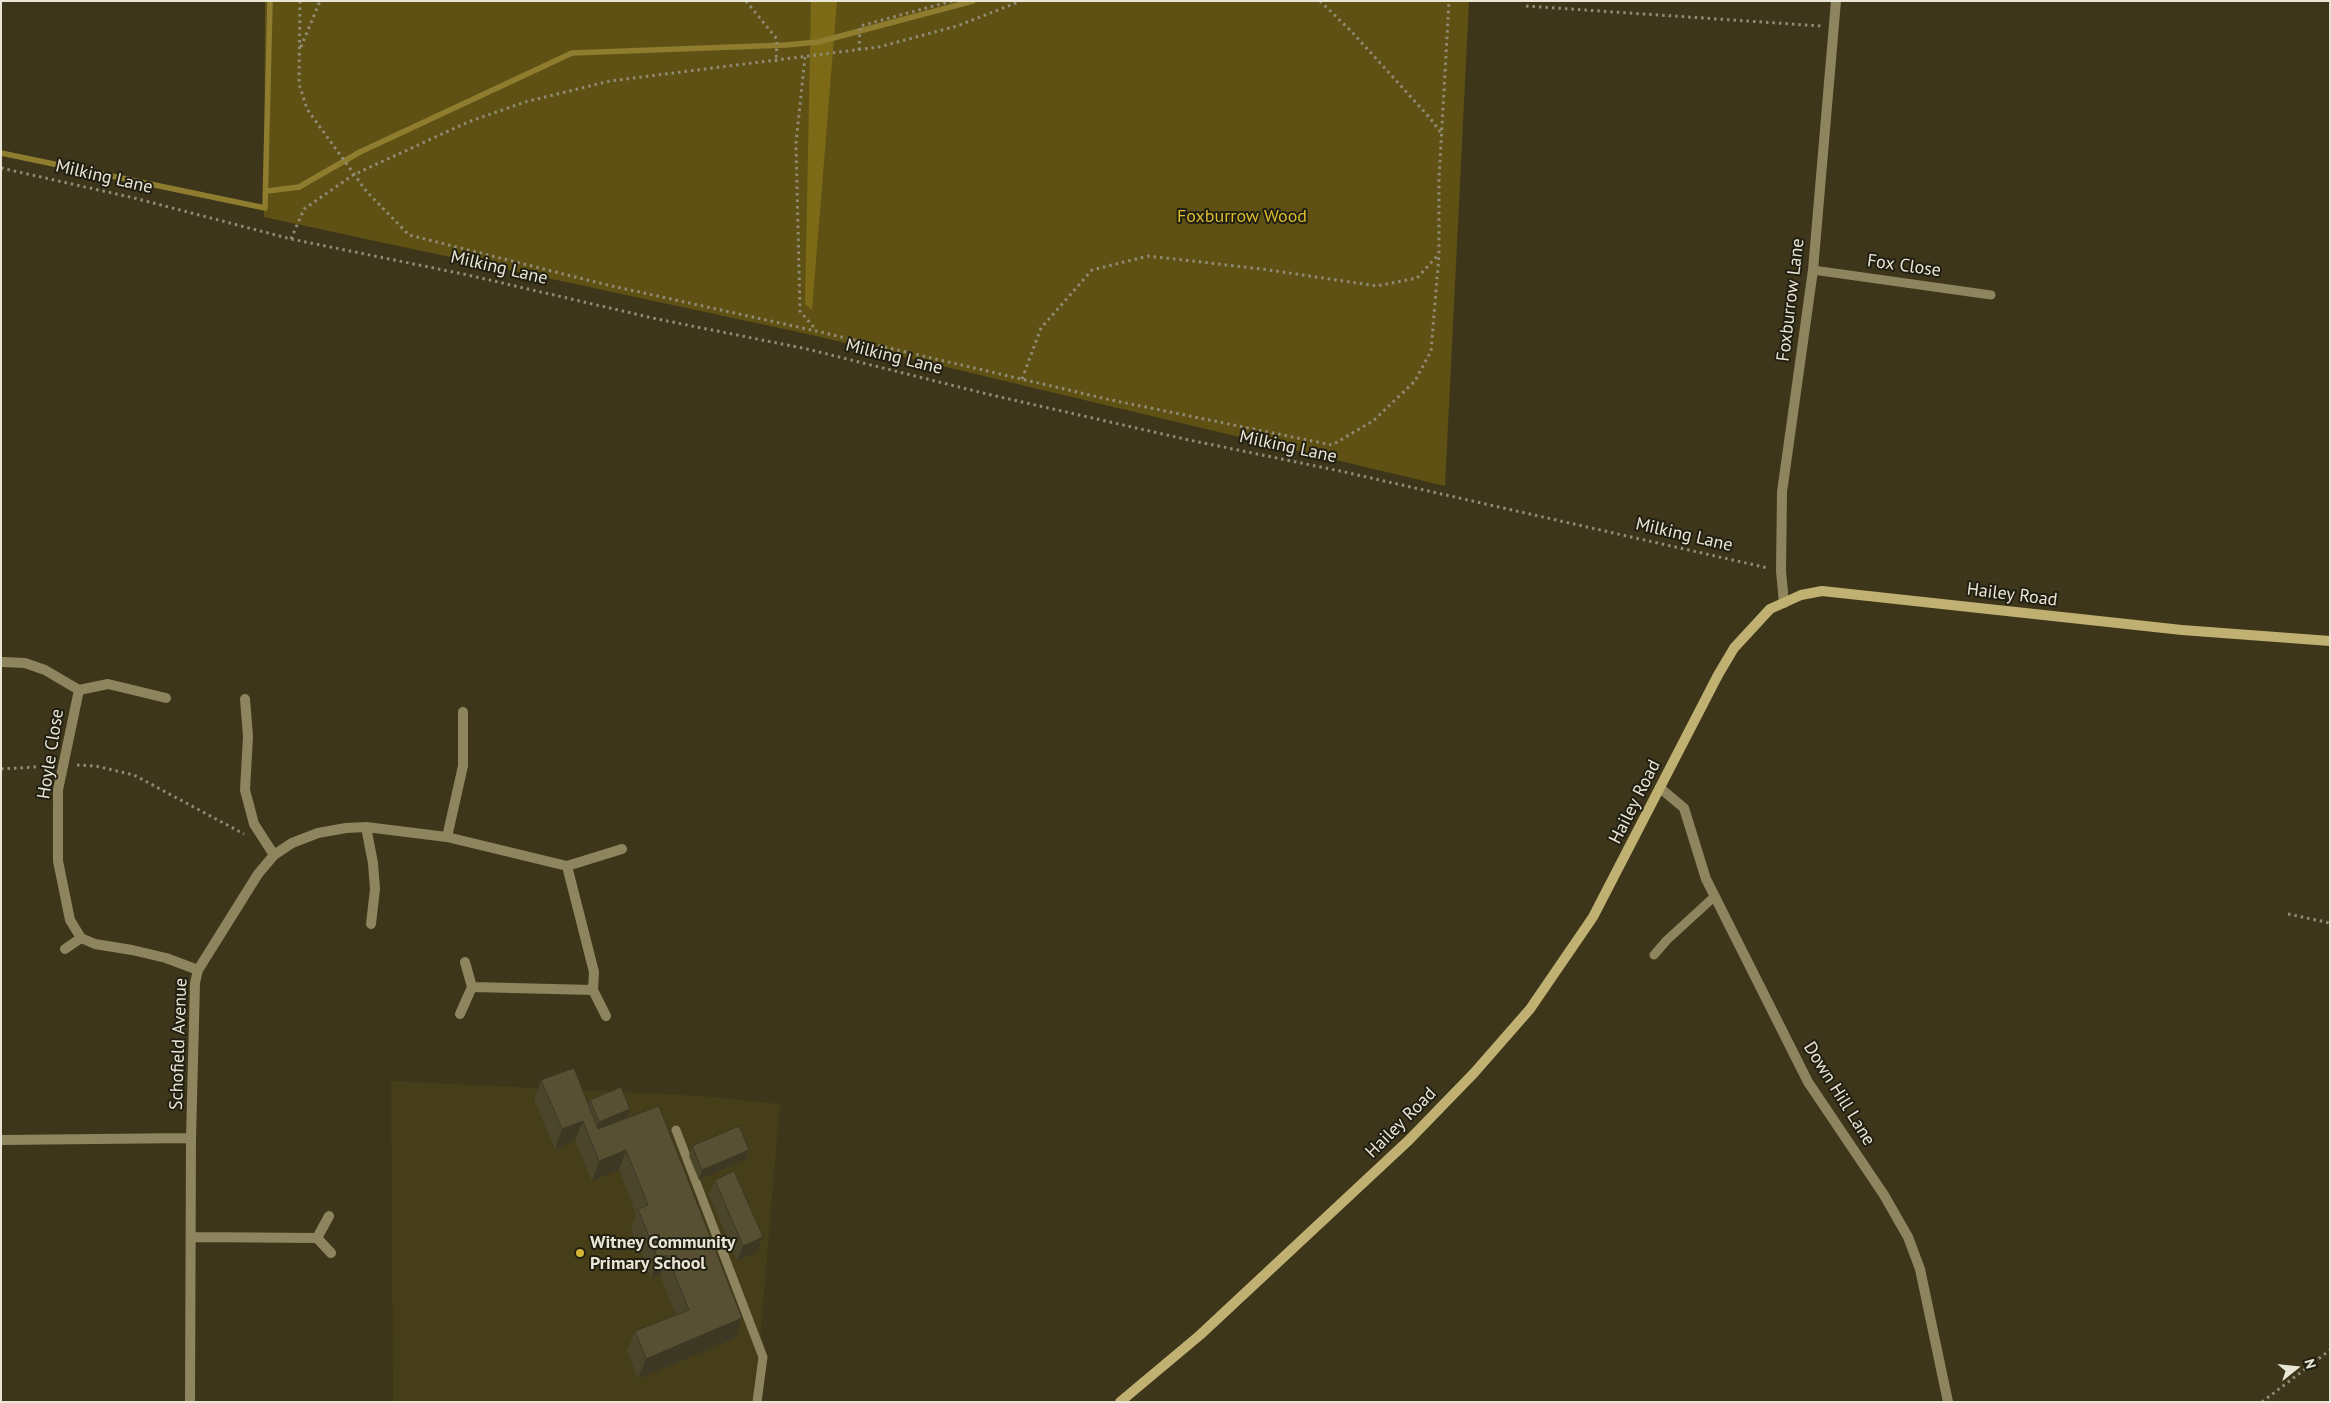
<!DOCTYPE html>
<html>
<head>
<meta charset="utf-8">
<style>
	body { margin:0 }
	#map { position:relative; width:2331px; height:1403px; overflow:hidden; background:#3d361a; font-family:"PT Sans",sans-serif }
	canvas { display:block }
	.frame { position:absolute; inset:0; border:2px solid #eae6d6; pointer-events:none }
	.north { position:absolute; left:2271px; top:1343px; width:50px; height:50px; -webkit-text-stroke:4px #211e12; paint-order:stroke; rotate:74deg; font-size:14px; font-weight:700; line-height:20px; text-align:center; color:#eae6d6 }
	.north::after { content:''; display:block; margin:auto; width:18px; height:22px; background:#eae6d6; clip-path:polygon(50% 0,100% 100%,50% 72%,0 100%) }
</style>
</head>
<body>
<div id="map">
<canvas width="2331" height="1403"></canvas>
<div class="frame"></div>
<div class="north">N</div>
</div>
<script>
const ctx = document.querySelector('canvas').getContext('2d');
ctx.lineJoin = 'round';
function paint(path, color) { ctx.fillStyle = color; ctx.fill(path, 'evenodd'); }
const poly = rows => new Path2D(rows.map(r => 'M' + r).join(''));
function stroke(path, color, width, dash) { ctx.strokeStyle = color; ctx.lineWidth = width; ctx.lineCap = dash ? 'butt' : 'round'; ctx.setLineDash(dash || []); ctx.stroke(path); }
function label(font, color, halo, rows, align = 'center') {
  ctx.font = font + ' "PT Sans",sans-serif'; ctx.lineWidth = 4; ctx.setLineDash([]); ctx.textBaseline = 'middle'; ctx.strokeStyle = halo; ctx.fillStyle = color; for (const [text, x, y, turn = 0] of rows) {
    ctx.save(); ctx.translate(x, y); ctx.rotate((+turn || 0) * Math.PI / 180); ctx.textAlign = isNaN(turn) ? turn : align; if (halo) ctx.strokeText(text, 0, 0); ctx.fillText(text, 0, 0); ctx.restore();
  }
}
paint(poly([
	[391,1081,702,1096,780,1104,755,1402,393,1402]
]), '#463d19');
paint(poly([
	[265,1,1469,1,1445,486,812,335,264,217]
]), '#5f5114');
paint(poly([
	[811,1,837,1,812,310,805,304]
]), '#7c6a17');
stroke(poly([
	[1,153,265,208,270,1],
	[267,191,299,187,360,152,572,53,786,45,818,42,973,1]
]), '#8f7d2f', 5.5);
stroke(poly([
	[300,1,299,84,307,109,367,192,409,235,603,284,816,331,1111,400,1332,445,1373,421,1415,381,1431,351,1439,255,1439,179,1449,1],
	[746,1,777,39,776,62],
	[1320,1,1351,31,1430,118,1441,133],
	[1526,6,1821,26],
	[301,47,320,1],
	[859,50,860,26,952,1],
	[805,57,796,143,800,311,816,330],
	[1,168,134,198,291,239,468,275,657,319,807,349,987,394,1189,440,1340,471,1768,568],
	[291,239,304,209,353,175,468,122,525,102,610,81,879,47,957,26,1021,1],
	[1022,379,1041,328,1092,270,1148,256,1262,269,1377,286,1417,278,1438,255],
	[77,765,96,766,134,775,244,834],
	[1,769,50,766],
	[2288,914,2330,923],
	[2262,1402,2330,1350]
]), '#908b75', 3, [2.5, 4]);
stroke(poly([
	[1813,270,1991,295],
	[1654,955,1667,940,1715,896],
	[676,1130,763,1357,757,1402]
]), '#8e845e', 9);
stroke(poly([
	[1784,603,1781,571,1782,492,1813,270,1836,1],
	[3,662,25,663,45,670,79,690,58,790,58,861,70,920,81,938,95,944,132,950,166,958,198,970],
	[79,690,108,684,166,698],
	[245,699,248,736,245,790,254,824,274,855],
	[1660,788,1684,808,1706,879,1808,1082,1884,1195,1908,1237,1920,1269,1948,1402],
	[366,827,373,863,375,889,371,924],
	[447,837,463,766,463,712],
	[65,949,81,938],
	[472,987,593,990,594,972,567,866],
	[593,990,606,1016],
	[460,1014,472,987,465,962],
	[1,1140,191,1138],
	[329,1216,317,1238,331,1253],
	[191,1237,317,1238],
	[190,1402,191,1138,195,983,198,970,258,874,274,855,292,843,318,833,346,828,366,827,447,837,567,866,622,849]
]), '#8e845e', 10);
stroke(poly([
	[1120,1402,1200,1335,1409,1140,1474,1073,1530,1009,1593,917,1718,675,1734,648,1770,609,1801,595,1822,591,2182,630,2330,641]
]), '#c0b071', 10);
paint(poly([
	[541,1080,588,1104,590,1100,627,1118,742,1318,735,1338,638,1379,627,1351,635,1331,676,1315,660,1275,651,1278,631,1229,636,1214,619,1170,592,1181,575,1140,555,1149,534,1100],
	[692,1146,749,1150,745,1160,699,1180,689,1156],
	[715,1180,757,1252,737,1261,709,1195]
]), '#4b452c');
paint(poly([
	[630,1109,626,1119,595,1132,599,1122],
	[583,1121,575,1140,555,1149,562,1129],
	[626,1150,619,1170,592,1181,599,1161],
	[749,1150,745,1160,699,1180,702,1170],
	[763,1237,757,1252,737,1261,743,1246],
	[667,1255,660,1275,651,1278,658,1259],
	[742,1318,735,1338,638,1379,646,1359]
]), '#3d3824');
const building = poly([
	[574,1068,598,1129,659,1106,742,1318,646,1359,635,1331,689,1310,667,1255,658,1259,638,1209,648,1205,626,1150,599,1161,583,1121,562,1129,541,1080,574,1068],
	[621,1087,630,1109,599,1122,590,1100,621,1087],
	[739,1126,749,1150,702,1170,692,1146,739,1126],
	[734,1171,763,1237,743,1246,715,1180,734,1171]
]);
paint(building, '#575033');
stroke(building, '#3d3824', 1);
for (const [x, y, r, color] of [
	[580,1253,5,"#d3b635"]
]) { const dot = new Path2D(); dot.arc(x, y, r, 0, 2 * Math.PI); ctx.fillStyle = color; ctx.fill(dot); stroke(dot, '#211e12', 2); }
label('18px', '#eae6d6', '#211e12', [
	["Milking Lane",104,177,13],
	["Fox Close",1904,266,8],
	["Milking Lane",499,268,13],
	["Foxburrow Lane",1791,300,-83],
	["Milking Lane",894,357,14],
	["Milking Lane",1288,447,12],
	["Milking Lane",1684,535,13],
	["Hailey Road",2012,595,7],
	["Hoyle Close",51,754,-81],
	["Hailey Road",1635,802,-63],
	["Schofield Avenue",179,1044,-88],
	["Down Hill Lane",1839,1094,58],
	["Hailey Road",1401,1123,-45]
]);
label('18px', '#ddbe2d', '#211e12', [
	["Foxburrow Wood",1242,217]
]);
label('bold 18px', '#eae6d6', '#211e12', [
	["Witney Community",590,1243],
	["Primary School",590,1264]
], 'left');
</script>
</body>
</html>
